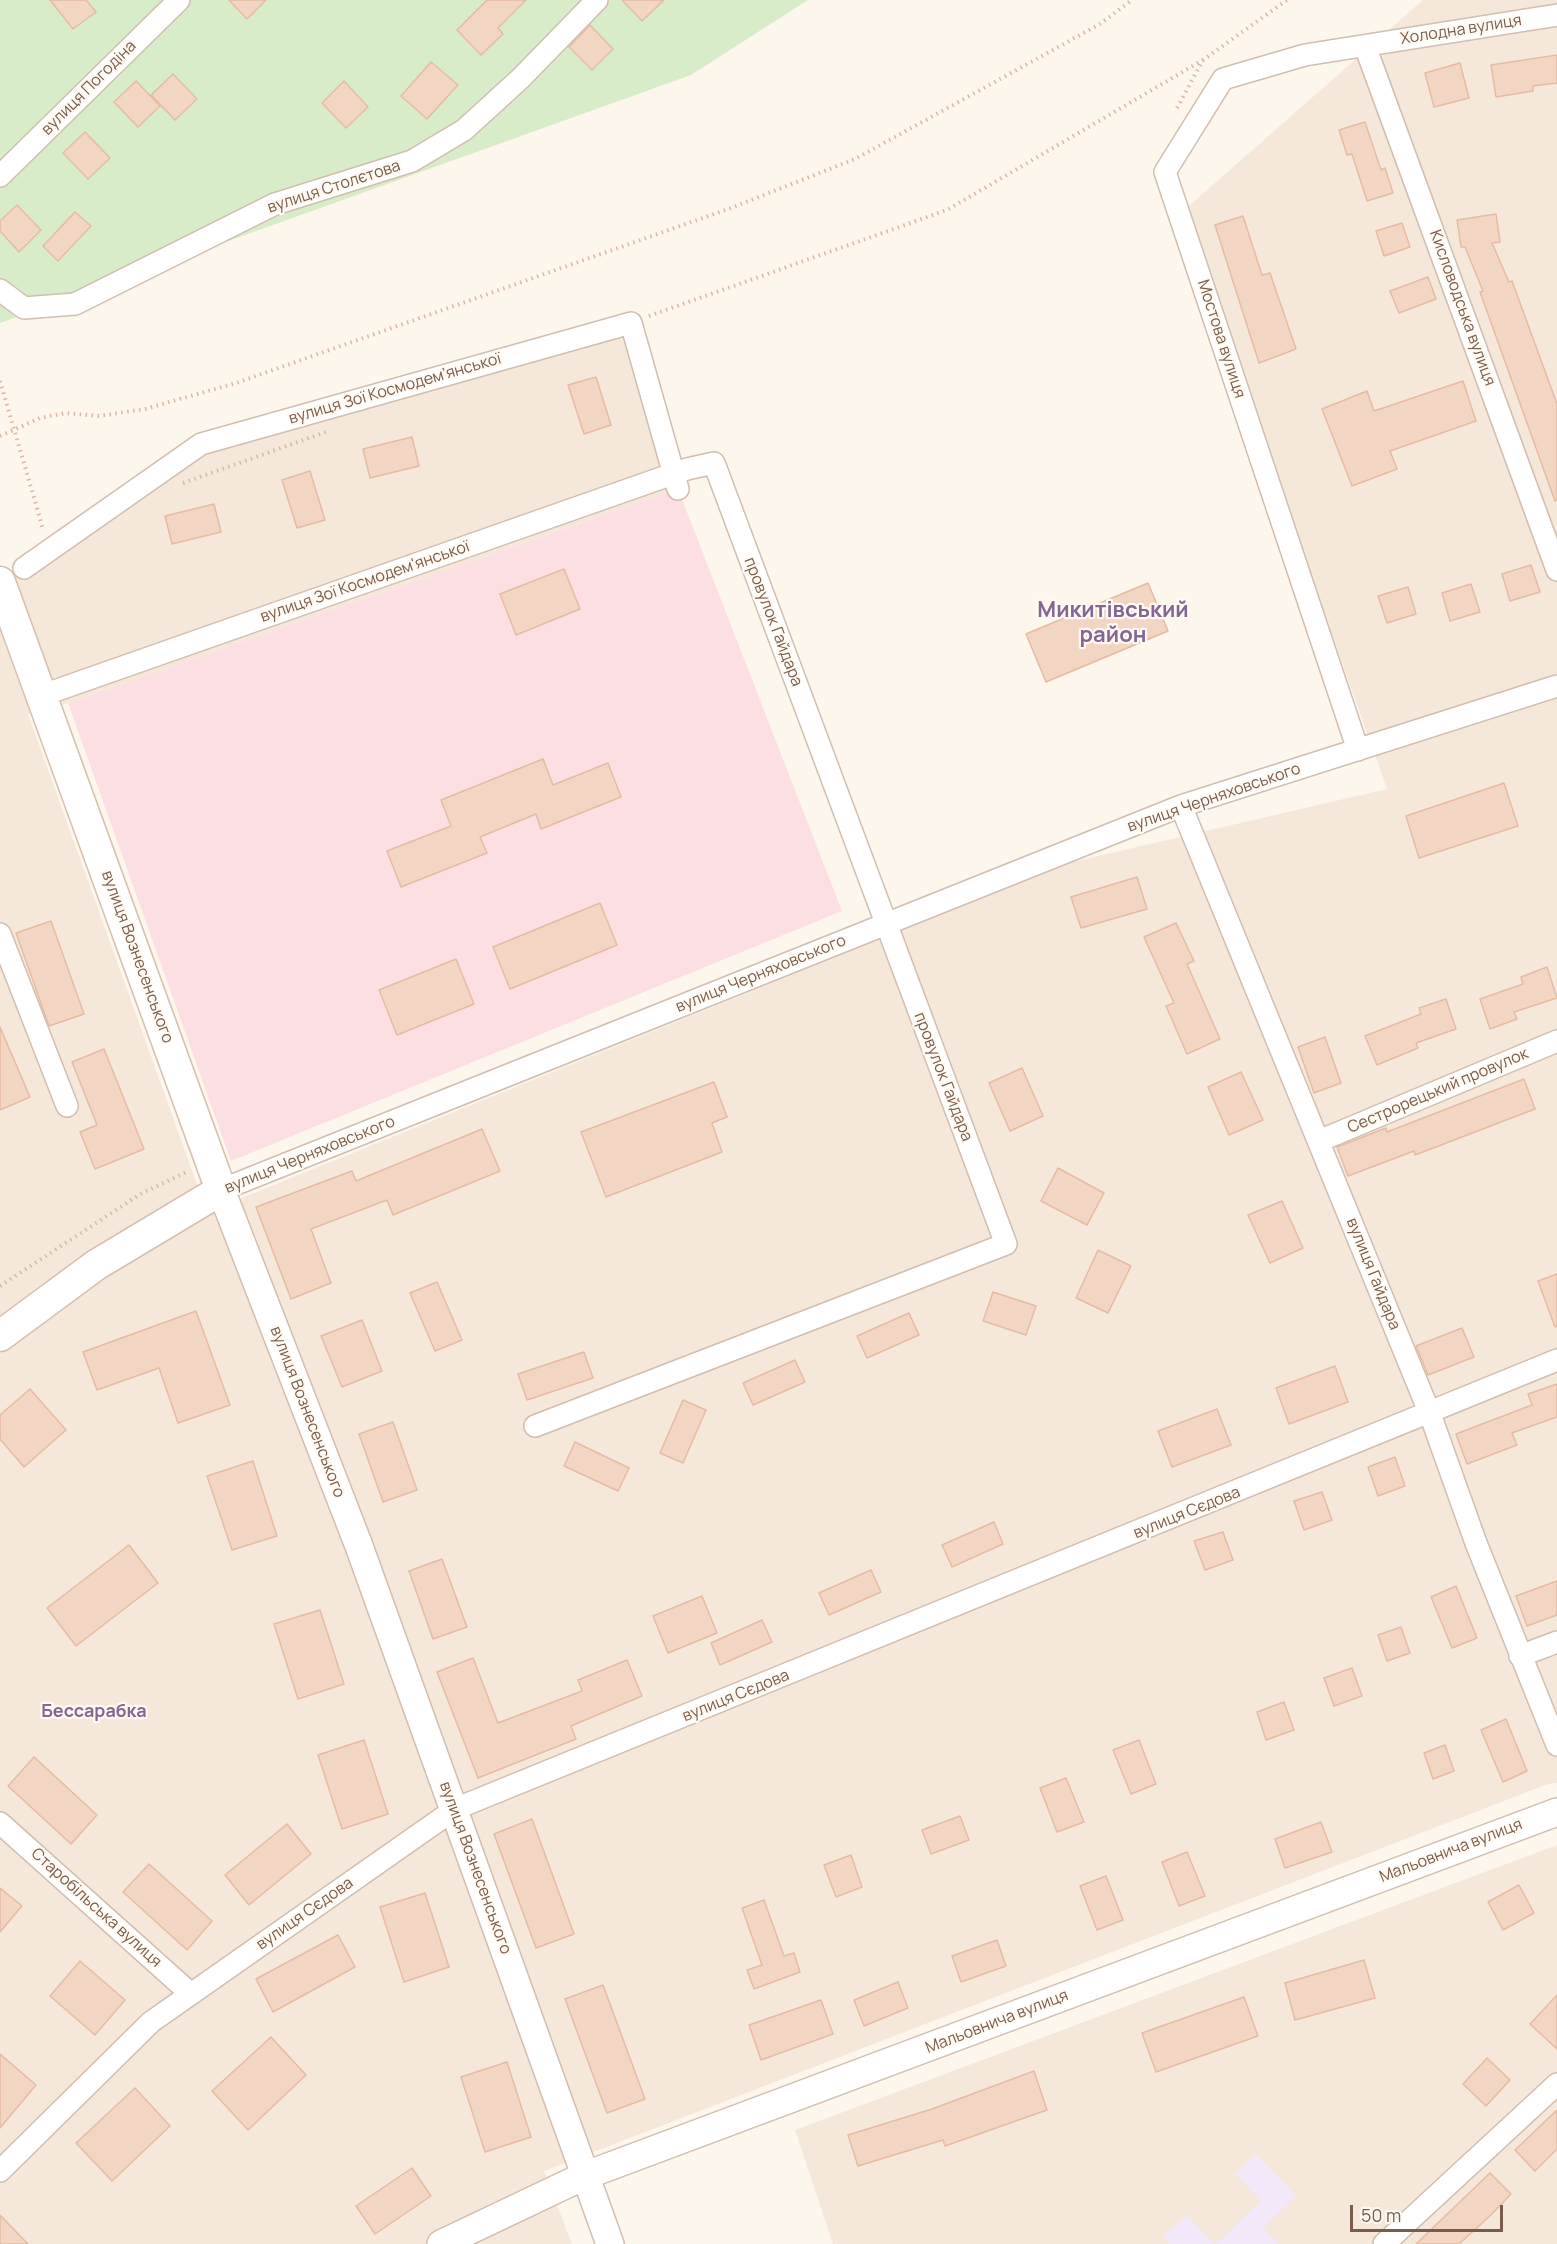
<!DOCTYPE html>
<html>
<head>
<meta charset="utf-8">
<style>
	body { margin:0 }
	#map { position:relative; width:1557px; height:2244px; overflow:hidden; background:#fdf6ec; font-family:Manrope,sans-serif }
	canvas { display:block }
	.scale { position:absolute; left:1350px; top:2205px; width:153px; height:27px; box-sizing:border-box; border:3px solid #7a5c4d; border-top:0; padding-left:8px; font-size:18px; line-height:21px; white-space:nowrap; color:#7a5c4d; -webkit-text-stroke:4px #fffaf3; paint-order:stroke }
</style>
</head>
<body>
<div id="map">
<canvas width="1557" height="2244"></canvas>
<div class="scale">50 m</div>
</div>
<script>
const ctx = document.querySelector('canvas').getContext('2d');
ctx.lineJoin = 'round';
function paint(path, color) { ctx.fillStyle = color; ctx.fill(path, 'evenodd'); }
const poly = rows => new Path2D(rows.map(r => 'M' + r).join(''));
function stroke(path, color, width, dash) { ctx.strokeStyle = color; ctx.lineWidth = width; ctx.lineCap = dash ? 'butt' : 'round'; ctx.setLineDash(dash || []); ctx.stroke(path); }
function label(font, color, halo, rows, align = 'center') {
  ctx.font = font + ' Manrope,sans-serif'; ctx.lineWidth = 4.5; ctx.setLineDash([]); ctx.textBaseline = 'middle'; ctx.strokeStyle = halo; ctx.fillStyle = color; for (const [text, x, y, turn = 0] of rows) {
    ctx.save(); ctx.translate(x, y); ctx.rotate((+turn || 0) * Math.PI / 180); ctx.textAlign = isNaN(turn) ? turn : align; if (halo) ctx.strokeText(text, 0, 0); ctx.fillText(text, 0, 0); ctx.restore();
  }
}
paint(poly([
	[1423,0,1557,0,1557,1783,1548,1784,544,2171,572,2244,0,2244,0,578,24,568,201,444,631,323,678,489,68,703,28,714,207,1212,1068,863,1387,789,1182,212],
	[1557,1845,1557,2244,833,2244,795,2130]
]), '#f5e8da');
paint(poly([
	[1256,2154,1296,2196,1263,2228,1278,2244,1216,2244,1261,2201,1235,2174],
	[1187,2215,1214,2244,1169,2244,1163,2237]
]), '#f3e8fa');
paint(poly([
	[678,489,842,911,231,1161,68,703]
]), '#fbdfe3');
paint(poly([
	[0,0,808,0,691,75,0,323]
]), '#d8ecc9');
const building = poly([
	[50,0,86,0,96,12,73,29,50,0],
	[229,0,266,0,247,19,229,0],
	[487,0,526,0,498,28,503,34,481,55,457,30,487,0],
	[622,0,664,0,642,21,622,0],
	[590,25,613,49,592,70,569,47,590,25],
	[1557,55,1557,83,1533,86,1533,91,1496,97,1491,65,1557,55],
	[431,62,458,85,427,119,401,96,431,62],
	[1460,63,1469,98,1434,107,1425,73,1460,63],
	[173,74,197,99,175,120,151,95,173,74],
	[136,81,160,106,138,127,114,102,136,81],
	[344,81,368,107,346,128,322,103,344,81],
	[1365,122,1381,170,1385,168,1393,193,1367,201,1352,154,1347,155,1339,130,1365,122],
	[85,132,110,158,88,179,63,153,85,132],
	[17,205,41,230,19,252,0,231,0,221,17,205],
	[75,212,91,226,58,261,43,246,75,212],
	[1496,214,1500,242,1492,243,1509,282,1512,281,1557,404,1557,500,1555,501,1480,292,1483,291,1465,247,1461,247,1457,220,1496,214],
	[1243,216,1262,275,1270,273,1296,349,1259,363,1215,225,1243,216],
	[1402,223,1410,247,1384,256,1376,231,1402,223],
	[1428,277,1436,299,1399,313,1390,291,1428,277],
	[596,377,611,425,584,434,568,385,596,377],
	[1463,381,1476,421,1390,451,1397,469,1352,486,1322,409,1367,391,1374,411,1463,381],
	[412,437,419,466,370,478,363,449,412,437],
	[310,471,325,520,297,528,282,480,310,471],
	[214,504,221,532,172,544,165,516,214,504],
	[1531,565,1540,592,1510,601,1502,574,1531,565],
	[564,569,580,609,516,635,500,594,564,569],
	[1148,583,1168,631,1046,682,1026,634,1148,583],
	[1471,584,1480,612,1450,621,1442,593,1471,584],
	[1408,587,1416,614,1387,623,1378,596,1408,587],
	[543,759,553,785,608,763,621,797,541,829,536,814,480,837,487,853,401,887,387,851,451,826,441,800,543,759],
	[1504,783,1518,826,1419,858,1406,816,1504,783],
	[1137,877,1147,909,1081,928,1071,897,1137,877],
	[600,903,617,945,510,989,493,947,600,903],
	[51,921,84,1014,49,1026,16,933,51,921],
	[1176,923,1194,961,1187,964,1220,1039,1187,1054,1166,1006,1174,1003,1144,937,1176,923],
	[456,959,474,1004,397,1035,379,990,456,959],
	[1547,967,1557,998,1514,1012,1517,1019,1490,1029,1480,999,1523,984,1521,977,1547,967],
	[1446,999,1456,1029,1416,1043,1418,1048,1377,1065,1365,1036,1421,1014,1419,1008,1446,999],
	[0,1027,30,1097,0,1110,0,1027],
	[1325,1037,1341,1083,1314,1093,1298,1047,1325,1037],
	[104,1049,144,1149,95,1169,80,1132,97,1125,72,1062,104,1049],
	[1022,1068,1043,1116,1010,1131,989,1083,1022,1068],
	[1241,1072,1263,1120,1229,1135,1208,1087,1241,1072],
	[1524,1079,1535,1109,1415,1155,1414,1151,1348,1176,1337,1147,1386,1128,1387,1132,1524,1079],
	[714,1082,727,1117,712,1123,722,1152,606,1197,581,1132,714,1082],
	[482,1129,500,1171,393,1215,387,1200,311,1229,331,1283,291,1299,256,1207,352,1171,356,1181,482,1129],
	[1058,1168,1104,1193,1087,1225,1041,1201,1058,1168],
	[1282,1201,1303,1248,1270,1263,1248,1215,1282,1201],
	[1098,1250,1131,1266,1108,1313,1076,1298,1098,1250],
	[1557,1274,1557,1326,1555,1327,1538,1281,1557,1274],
	[437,1282,462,1340,435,1351,410,1293,437,1282],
	[993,1292,1036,1306,1026,1335,983,1321,993,1292],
	[196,1311,230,1405,178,1423,159,1368,97,1390,83,1352,196,1311],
	[909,1313,919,1335,867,1358,857,1336,909,1313],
	[362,1320,382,1371,342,1387,321,1336,362,1320],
	[1462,1328,1474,1357,1428,1375,1416,1346,1462,1328],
	[584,1352,593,1378,527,1400,518,1374,584,1352],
	[795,1360,805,1382,753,1405,743,1383,795,1360],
	[1335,1366,1348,1402,1289,1424,1276,1388,1335,1366],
	[1557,1384,1557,1417,1512,1433,1517,1445,1467,1464,1456,1434,1532,1405,1528,1394,1557,1384],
	[30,1389,66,1430,24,1467,0,1439,0,1415,30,1389],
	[683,1400,706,1410,683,1463,660,1453,683,1400],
	[1217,1409,1231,1445,1172,1467,1158,1431,1217,1409],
	[393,1422,417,1490,383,1502,359,1434,393,1422],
	[575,1442,629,1468,618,1491,564,1466,575,1442],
	[1395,1457,1405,1486,1378,1496,1368,1467,1395,1457],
	[253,1461,277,1536,232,1550,207,1476,253,1461],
	[1322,1492,1332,1520,1304,1530,1294,1501,1322,1492],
	[994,1522,1003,1544,952,1567,942,1545,994,1522],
	[1223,1532,1233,1560,1205,1570,1194,1541,1223,1532],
	[129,1545,158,1583,76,1646,47,1608,129,1545],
	[442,1559,467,1627,433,1639,409,1571,442,1559],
	[871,1570,881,1592,829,1615,819,1593,871,1570],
	[1557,1581,1557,1615,1527,1626,1516,1596,1557,1581],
	[1456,1586,1477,1638,1452,1648,1431,1597,1456,1586],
	[702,1596,717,1633,668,1653,653,1616,702,1596],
	[320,1610,344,1684,298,1699,274,1624,320,1610],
	[762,1620,772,1642,720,1665,711,1643,762,1620],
	[1401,1627,1410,1653,1387,1661,1378,1635,1401,1627],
	[473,1658,498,1723,582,1691,578,1680,627,1660,642,1696,571,1726,576,1739,478,1778,437,1672,473,1658],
	[1352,1668,1362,1696,1334,1706,1324,1678,1352,1668],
	[1284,1702,1294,1730,1266,1740,1257,1712,1284,1702],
	[1506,1719,1527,1771,1503,1782,1481,1730,1506,1719],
	[364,1740,388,1814,342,1829,318,1755,364,1740],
	[1139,1740,1156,1784,1131,1794,1113,1750,1139,1740],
	[1445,1745,1454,1771,1433,1779,1424,1753,1445,1745],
	[34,1757,97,1815,71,1844,8,1786,34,1757],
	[1066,1778,1084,1822,1057,1832,1040,1788,1066,1778],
	[960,1816,969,1840,931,1854,922,1830,960,1816],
	[532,1819,574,1934,536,1948,494,1834,532,1819],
	[1321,1822,1332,1852,1285,1868,1275,1839,1321,1822],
	[287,1824,311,1854,249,1905,225,1875,287,1824],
	[1187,1852,1205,1896,1179,1906,1162,1862,1187,1852],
	[851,1855,862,1887,836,1897,824,1865,851,1855],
	[149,1864,212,1921,187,1950,123,1892,149,1864],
	[1106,1876,1123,1920,1097,1930,1080,1886,1106,1876],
	[1519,1885,1534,1913,1503,1930,1488,1902,1519,1885],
	[0,1888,22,1906,0,1932,0,1888],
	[425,1893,449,1967,404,1982,380,1907,425,1893],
	[764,1900,784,1956,794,1953,800,1972,754,1989,747,1970,762,1965,742,1908,764,1900],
	[338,1935,355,1967,273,2012,256,1979,338,1935],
	[997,1940,1006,1966,961,1982,952,1956,997,1940],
	[1364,1960,1375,1998,1295,2020,1285,1983,1364,1960],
	[80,1961,125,2000,95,2035,50,1996,80,1961],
	[898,1982,908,2008,864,2026,854,2000,898,1982],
	[603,1985,645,2099,607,2113,565,1999,603,1985],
	[1557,1995,1557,2049,1530,2024,1557,1995],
	[1244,1997,1258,2036,1156,2072,1142,2033,1244,1997],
	[821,2000,833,2034,761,2060,749,2025,821,2000],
	[271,2037,306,2075,248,2130,212,2091,271,2037],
	[0,2054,36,2085,0,2128,0,2054],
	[1487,2058,1510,2080,1486,2106,1463,2084,1487,2058],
	[507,2062,531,2137,485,2152,461,2077,507,2062],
	[1034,2071,1047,2110,945,2146,943,2140,858,2166,848,2135,932,2109,1034,2071],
	[135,2088,170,2126,112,2181,76,2143,135,2088],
	[1557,2110,1557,2149,1535,2171,1515,2150,1557,2110],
	[412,2168,431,2196,375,2234,356,2206,412,2168],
	[1490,2173,1511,2194,1491,2215,1459,2244,1416,2244,1490,2173],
	[0,2215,28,2244,0,2244,0,2215]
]);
paint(building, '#f3d5c3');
stroke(building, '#e6bba3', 1.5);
const minor = poly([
	[1365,46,1557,570],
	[0,176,179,0],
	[0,290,24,308,75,304,275,204,412,161,464,130,521,78,597,0],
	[24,568,201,444,631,323,678,489],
	[43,695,687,469,714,463,1006,1244,535,1426],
	[1358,750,1165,172,1223,79,1305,55,1557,15],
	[1181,806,1430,1414,1476,1543,1557,1745],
	[0,934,67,1106],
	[1319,1141,1557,1041],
	[221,1190,1181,806,1557,686],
	[1520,1656,1557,1642],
	[0,1823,191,1994],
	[0,2171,151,2022,455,1809,1557,1360],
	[1384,2244,1557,2084]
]);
const tertiary = poly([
	[221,1190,359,1546,610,2244],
	[441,2244,584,2176,1557,1812]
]);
const secondary = poly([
	[0,582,221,1190,96,1265,0,1336]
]);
stroke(minor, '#d1beb0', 24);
stroke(tertiary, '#d1beb0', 30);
stroke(secondary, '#d6c0b0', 33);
stroke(poly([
	[1177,108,1203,60,1287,0],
	[649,316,947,210,1203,60],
	[0,436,40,418,66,413,99,416,145,409,236,383,731,208,855,159,1100,24,1132,0],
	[183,483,326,432],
	[37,508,43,530],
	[0,1286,142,1193,189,1171]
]), '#d9b8a5', 4, [1.5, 4.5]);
stroke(minor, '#fff', 21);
stroke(tertiary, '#fff', 27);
stroke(secondary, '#fff', 30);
stroke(poly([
	[0,381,37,508]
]), '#d9b8a5', 4, [1.5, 4.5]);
label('16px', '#7a5c4d', '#fffaf3', [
	["Холодна вулиця",1461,30,-9],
	["вулиця Погодіна",89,88,-45],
	["вулиця Столєтова",334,187,-18],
	["Кисловодська вулиця",1462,308,70],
	["Мостова вулиця",1221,339,72],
	["вулиця Зої Космодем’янської",395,389,-16],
	["вулиця Зої Космодем'янської",365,582,-19],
	["провулок Гайдара",773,622,69],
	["вулиця Черняховського",1214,798,-19],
	["вулиця Вознесенського",137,957,70],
	["вулиця Черняховського",761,974,-22],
	["провулок Гайдара",943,1077,69],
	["Сестрорецький провулок",1438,1091,-23],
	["вулиця Черняховського",310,1155,-22],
	["вулиця Гайдара",1373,1274,68],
	["вулиця Вознесенського",307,1412,69],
	["вулиця Сєдова",1187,1513,-22],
	["вулиця Сєдова",736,1696,-22],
	["Мальовнича вулиця",1451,1851,-21],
	["вулиця Вознесенського",475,1868,70],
	["Старобільська вулиця",96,1908,42],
	["вулиця Сєдова",305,1914,-35],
	["Мальовнича вулиця",997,2022,-21]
]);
label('bold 18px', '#846695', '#fffaf3', [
	["Бессарабка",94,1712]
]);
label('bold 22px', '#846695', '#fffaf3', [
	["Микитівський",1113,611],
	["район",1113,636]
]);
</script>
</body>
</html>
